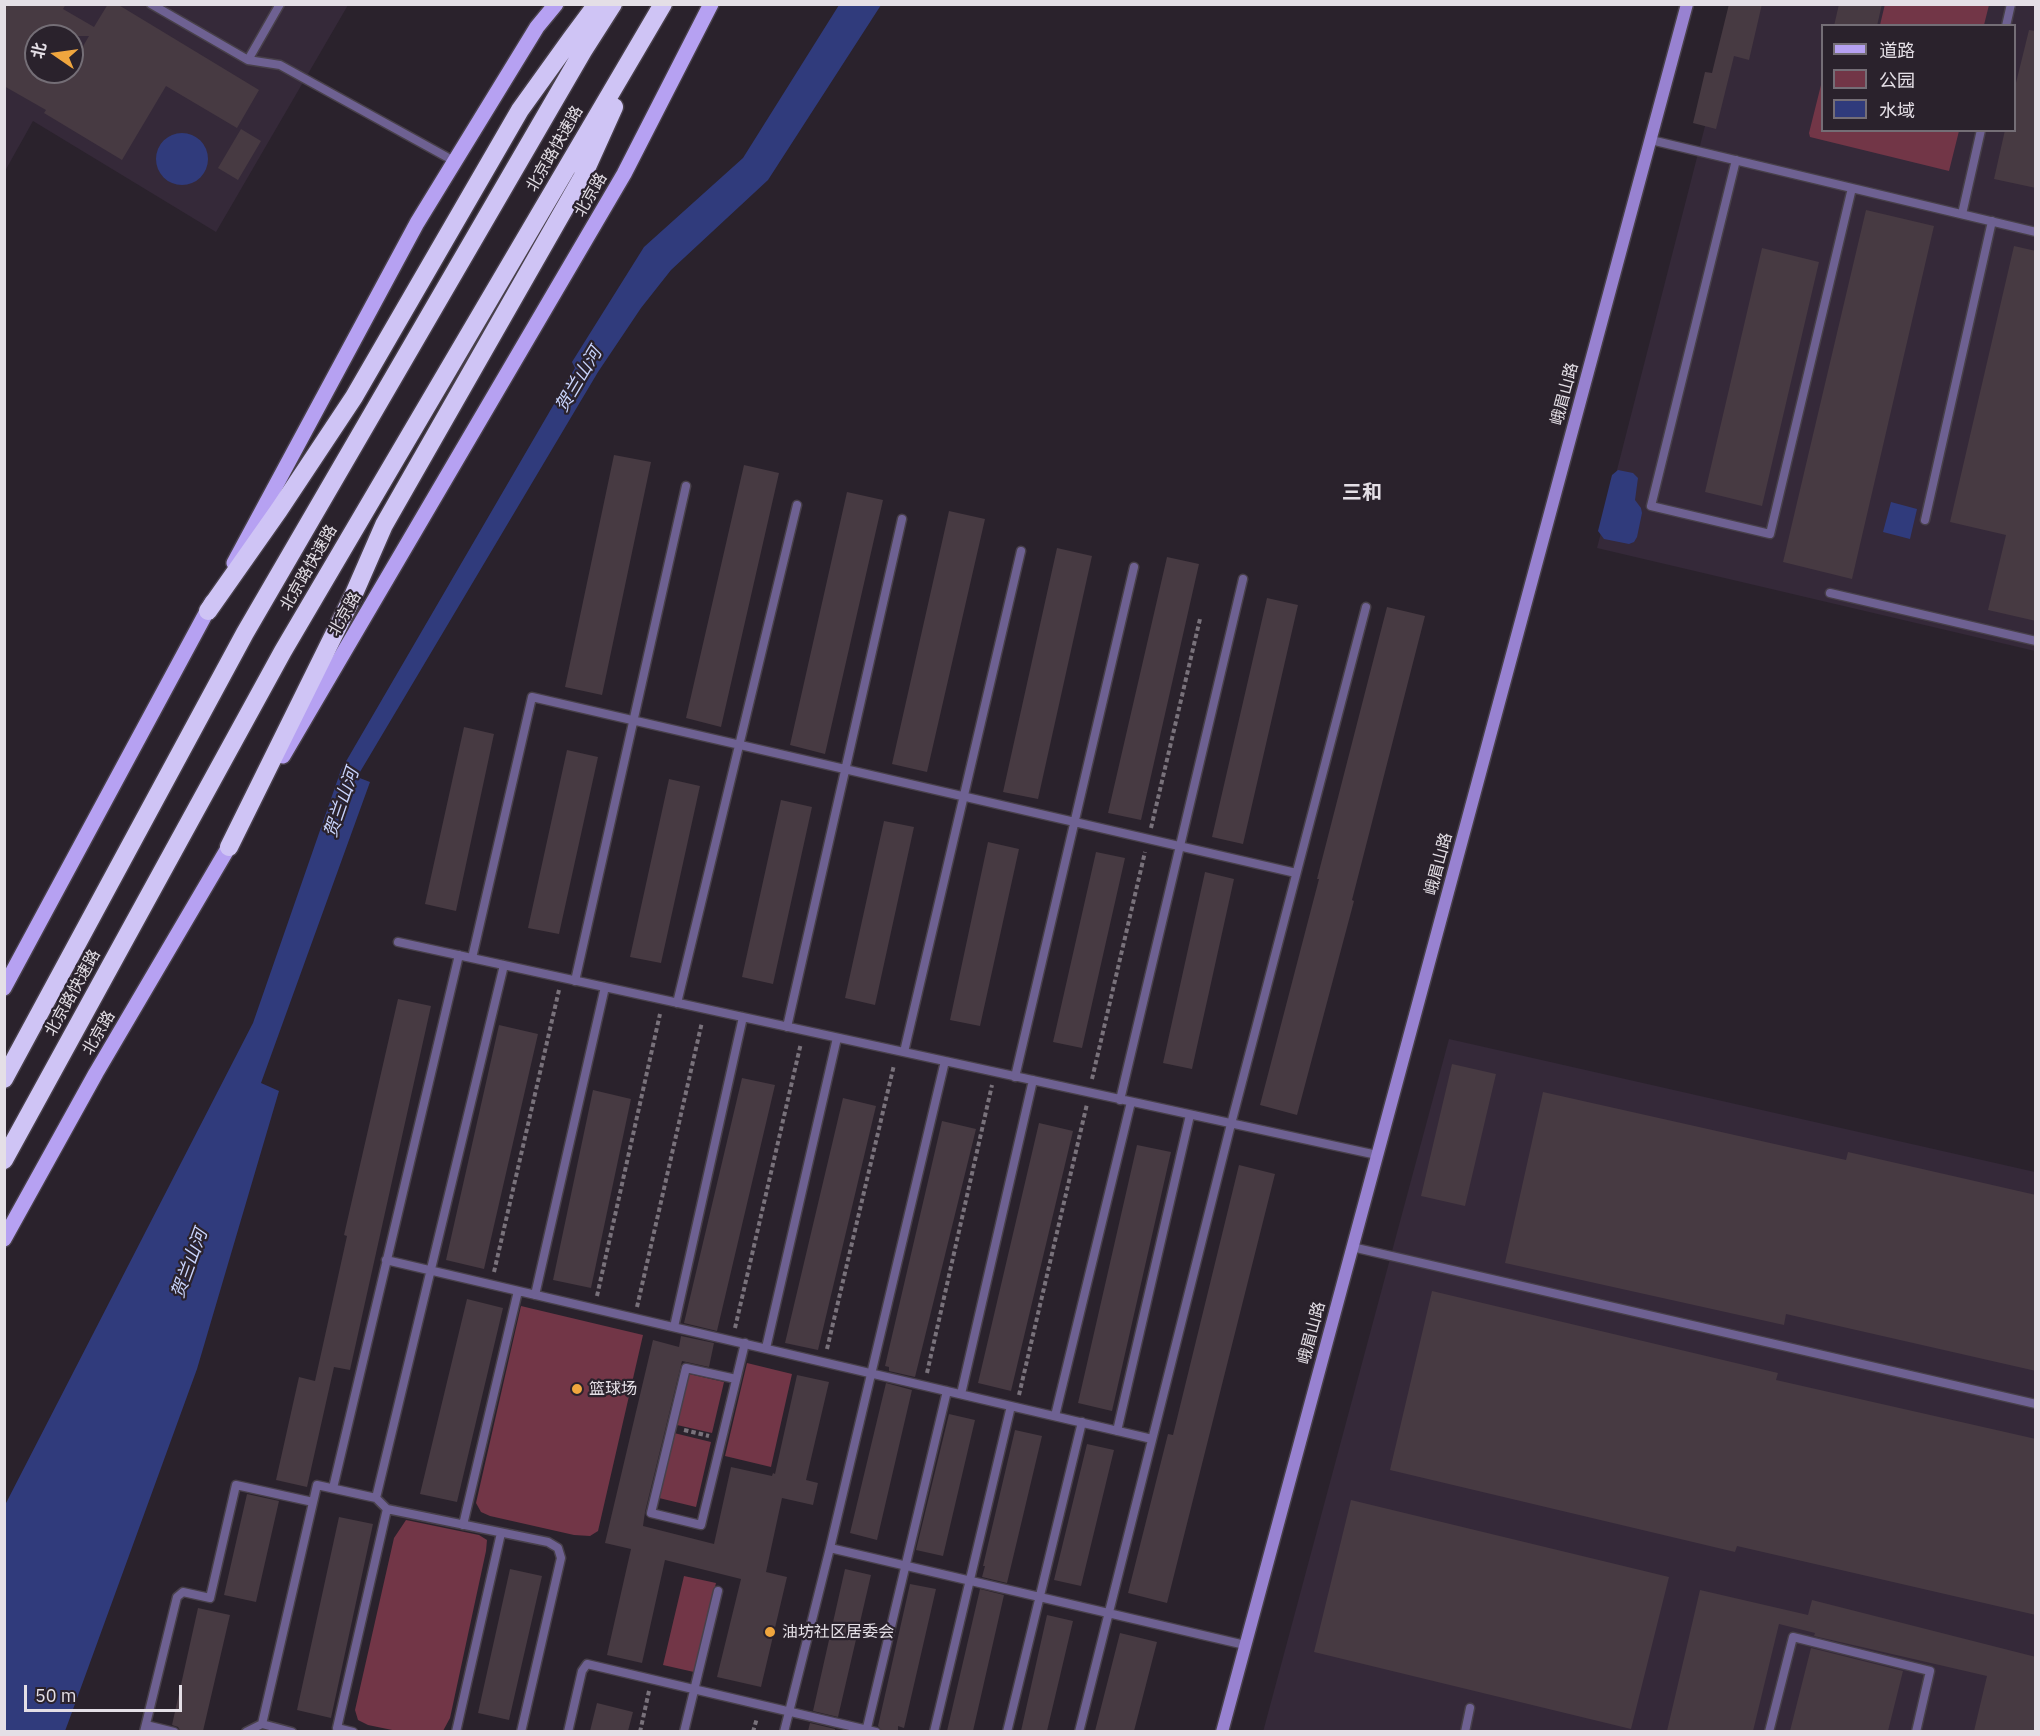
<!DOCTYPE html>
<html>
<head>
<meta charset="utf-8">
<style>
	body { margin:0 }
	#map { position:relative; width:2040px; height:1736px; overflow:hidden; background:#2a222c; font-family:"IBM Plex Sans","Noto Sans SC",sans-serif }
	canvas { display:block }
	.frame { position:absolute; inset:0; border:6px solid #e4dfe6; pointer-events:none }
	.legend { position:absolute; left:1821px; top:24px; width:195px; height:108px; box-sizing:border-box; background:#2a222c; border:2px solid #746e76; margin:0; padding:8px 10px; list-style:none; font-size:18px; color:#e4dfe6 }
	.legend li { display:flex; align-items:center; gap:12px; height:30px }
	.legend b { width:30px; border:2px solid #746e76 }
	.north { position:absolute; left:24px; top:24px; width:60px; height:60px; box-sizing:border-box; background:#2a222c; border:2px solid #746e76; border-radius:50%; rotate:283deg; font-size:16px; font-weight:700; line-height:24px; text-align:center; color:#e4dfe6 }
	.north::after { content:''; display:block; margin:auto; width:21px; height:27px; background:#f0a63e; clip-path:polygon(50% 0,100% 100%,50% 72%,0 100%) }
	.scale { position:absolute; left:24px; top:1685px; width:158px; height:27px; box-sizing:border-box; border:3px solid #e4dfe6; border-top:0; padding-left:8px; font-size:18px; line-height:21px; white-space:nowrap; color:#e4dfe6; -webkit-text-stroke:4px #2a222c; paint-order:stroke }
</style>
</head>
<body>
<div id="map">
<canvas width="2040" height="1736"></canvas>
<div class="frame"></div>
<ul class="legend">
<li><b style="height:8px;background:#b6a1f2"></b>道路</li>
<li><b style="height:16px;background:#723647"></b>公园</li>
<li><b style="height:16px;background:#303b7c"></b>水域</li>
</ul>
<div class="north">北</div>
<div class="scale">50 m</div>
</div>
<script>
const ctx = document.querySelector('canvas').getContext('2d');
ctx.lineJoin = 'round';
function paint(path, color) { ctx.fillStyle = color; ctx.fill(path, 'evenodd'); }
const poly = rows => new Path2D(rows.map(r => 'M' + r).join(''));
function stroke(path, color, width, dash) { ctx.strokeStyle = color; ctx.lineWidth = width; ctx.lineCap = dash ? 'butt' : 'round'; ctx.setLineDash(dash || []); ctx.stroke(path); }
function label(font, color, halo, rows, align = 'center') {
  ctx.font = font + ' "IBM Plex Sans","Noto Sans SC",sans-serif'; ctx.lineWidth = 4.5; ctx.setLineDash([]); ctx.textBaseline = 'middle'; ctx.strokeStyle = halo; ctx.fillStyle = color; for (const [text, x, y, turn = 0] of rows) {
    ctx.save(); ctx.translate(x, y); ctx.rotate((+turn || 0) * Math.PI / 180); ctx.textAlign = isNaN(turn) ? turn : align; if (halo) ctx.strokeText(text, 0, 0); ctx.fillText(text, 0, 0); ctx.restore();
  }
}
paint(poly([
	[5,5,348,5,216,232,33,121,5,171],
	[36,36,72,36,72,72,36,72],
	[1736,5,2035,5,2035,651,1597,548],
	[1822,26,2014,26,2014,130,1822,130],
	[1449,1039,2035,1172,2035,1731,1263,1732]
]), '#352939');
paint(poly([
	[1885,4,1989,4,1989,5,1984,25,1880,25],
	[1822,81,1822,130,1959,131,1949,171,1810,137,1809,133],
	[521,1306,643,1335,598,1531,590,1536,574,1535,490,1516,481,1512,476,1503],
	[747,1363,792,1374,771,1467,725,1456],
	[689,1374,724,1382,712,1433,677,1425],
	[674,1433,711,1442,696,1507,659,1498],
	[406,1520,479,1535,487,1540,486,1551,450,1718,443,1731,397,1731,368,1725,358,1720,355,1710,394,1538],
	[684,1576,716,1583,694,1672,663,1665]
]), '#723647');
paint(poly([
	[839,5,881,5,768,180,671,270,641,308,598,372,357,777,370,782,261,1083,279,1091,197,1369,68,1723,65,1731,5,1731,5,1505,253,1023,341,770,575,368,572,362,644,247,743,158],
	'156 159a26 26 0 1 1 52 0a26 26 0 1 1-52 0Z',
	[1618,470,1633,473,1638,478,1635,500,1641,508,1642,513,1637,537,1634,542,1629,544,1604,539,1598,531,1612,475],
	[1891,502,1917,509,1910,539,1883,532]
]), '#303b7c');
paint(poly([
	[4,4,66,4,63,9,94,27,108,4,117,4,259,90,237,128,166,86,122,160,44,113,46,110,4,86],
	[36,36,89,36,72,65,72,72,36,72],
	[1729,4,1762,4,1749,60,1734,56,1716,129,1693,123,1705,72,1712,73],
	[1839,4,1882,4,1877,26,1834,26],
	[2029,30,2036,31,2036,188,1994,179,2005,130,2014,130,2014,91],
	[241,129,261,141,238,180,218,168],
	[1866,210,1934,226,1852,579,1783,562],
	[2014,246,2036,251,2036,621,1988,610,2006,535,1950,522],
	[1762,248,1819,262,1762,506,1705,492],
	[614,455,651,462,602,695,565,687],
	[744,465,779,473,721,727,686,718],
	[847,492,883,500,825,754,790,745],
	[949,511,985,519,927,772,892,764],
	[1057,548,1092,556,1038,799,1003,792],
	[1167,557,1199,564,1141,820,1108,813],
	[1267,598,1298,605,1243,844,1212,837],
	[1387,607,1425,616,1352,900,1354,901,1297,1115,1260,1105,1319,879,1317,879],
	[464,727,494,734,456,911,425,904],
	[567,750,598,757,559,934,528,928],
	[669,779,700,786,661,963,630,957],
	[781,800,812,807,773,984,742,977],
	[884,821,914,827,875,1005,845,998],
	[988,842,1019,849,980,1026,950,1020],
	[1096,852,1125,858,1082,1048,1053,1042],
	[1205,872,1234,879,1192,1069,1163,1063],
	[398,999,431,1006,350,1370,334,1367,307,1487,276,1480,299,1377,315,1381,347,1236,344,1235],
	[499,1025,538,1034,484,1269,446,1260],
	[1452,1064,1496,1074,1465,1206,1421,1196],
	[742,1078,775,1085,717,1331,684,1323],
	[593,1090,631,1099,591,1288,553,1280],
	[1543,1092,1846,1160,1848,1152,2036,1195,2036,1371,1786,1314,1784,1325,1505,1263],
	[843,1098,876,1106,818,1350,785,1343],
	[942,1121,976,1129,915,1377,889,1371,889,1367,885,1366],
	[1039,1123,1073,1131,1011,1391,978,1383],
	[1137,1145,1171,1152,1112,1411,1078,1403],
	[1239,1165,1275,1174,1167,1603,1128,1593,1168,1434,1173,1435],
	[1432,1291,1778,1373,1776,1380,2036,1439,2036,1615,1737,1546,1735,1552,1390,1470],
	[467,1299,503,1308,457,1502,420,1494],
	[681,1336,714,1343,709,1367,682,1361,645,1512,643,1526,714,1544,731,1467,772,1476,773,1473,775,1474,797,1375,829,1382,806,1480,818,1483,813,1505,782,1498,766,1572,787,1577,761,1687,717,1677,741,1579,665,1560,642,1663,607,1655,631,1549,605,1543,653,1340,679,1347],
	[886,1383,912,1390,877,1540,850,1533],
	[949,1414,975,1420,943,1556,916,1550],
	[1015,1430,1042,1436,1007,1583,982,1577,985,1566,983,1566],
	[1087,1444,1114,1450,1081,1586,1054,1580],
	[247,1494,279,1501,256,1602,224,1595],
	[1351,1500,1669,1577,1631,1729,1314,1652],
	[339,1517,373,1524,331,1718,297,1710],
	[510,1569,542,1576,509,1720,478,1713],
	[845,1569,871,1575,838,1717,813,1711],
	[910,1584,936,1589,904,1728,898,1726,898,1731,882,1731,878,1726],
	[980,1589,1004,1595,973,1731,947,1731],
	[1700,1590,1808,1615,1812,1600,2036,1657,2036,1731,1974,1731,1987,1676,1814,1636,1815,1633,1779,1624,1753,1731,1667,1731],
	[198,1608,230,1615,203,1731,180,1731,178,1727,172,1725],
	[1047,1615,1073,1621,1047,1731,1021,1731],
	[1120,1633,1157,1642,1134,1731,1095,1731],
	[1811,1648,1903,1671,1888,1731,1790,1731],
	[597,1703,633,1712,628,1731,590,1731],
	[810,1723,835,1729,835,1731,808,1731]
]), '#473a42');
const lane = poly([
	[151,4,248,60,280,65,454,161],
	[2006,26,2011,4],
	[248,60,280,4],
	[1651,140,2036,232],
	[1736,160,1651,506,1770,534,1852,188],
	[1962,214,1981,130],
	[1925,520,1992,221],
	[1830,593,2036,641],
	[398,942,1377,1155],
	[472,958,532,697,1296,873],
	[575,981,686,486],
	[677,1003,797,505],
	[787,1027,902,519],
	[904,1052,1021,551],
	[1015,1077,1134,567],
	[1120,1100,1243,579],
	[1352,1247,2036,1404],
	[386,1260,1152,1439],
	[535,1295,605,987],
	[674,1327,743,1017],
	[766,1348,837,1038],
	[736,1379,686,1368,651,1513,701,1525,745,1343],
	[961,1394,1033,1080],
	[1055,1416,1131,1102],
	[1117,1431,1190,1115],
	[333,1488,459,955],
	[387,1509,376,1498,504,965],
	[463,1525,518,1291],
	[830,1548,1245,1645],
	[146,1725,174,1732],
	[144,1732,177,1597,183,1592,210,1598,236,1485,313,1502],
	[246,1732,262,1724],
	[292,1732,262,1724,317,1485,376,1498],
	[353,1732,337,1728,387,1509,548,1542,558,1548,561,1558,521,1732],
	[456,1732,501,1533],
	[568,1732,582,1671,587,1664,876,1732],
	[684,1732,718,1591],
	[784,1732,830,1548,945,1061],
	[866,1732,947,1391],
	[934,1732,1011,1406],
	[1007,1732,1082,1422],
	[1079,1732,1231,1124,1366,607],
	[1465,1732,1470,1708],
	[1769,1732,1793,1637,1930,1671,1916,1732]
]);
const secondary = poly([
	[1222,1732,1687,4]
]);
const primary = poly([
	[234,563,417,223,537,27,556,4],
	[283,756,624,174,711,4],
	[4,988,212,602],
	[4,1239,96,1073,234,838]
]);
const highway = poly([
	[208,611,279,510,354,397,520,110,571,39,597,4],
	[229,847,353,596,384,525,582,178,614,107],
	[4,1079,245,633,583,51,613,4],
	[4,1160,283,651,663,4]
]);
stroke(lane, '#48404a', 11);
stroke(secondary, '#48404a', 15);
stroke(primary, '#48404a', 18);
stroke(highway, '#48404a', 21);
stroke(poly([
	[1151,828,1200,619],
	[1092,1079,1145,852],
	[494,1272,559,990],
	[597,1296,660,1014],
	[637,1307,702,1022],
	[735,1328,801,1043],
	[827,1349,894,1065],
	[927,1373,992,1085],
	[1019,1395,1087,1104],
	[684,1430,709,1436],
	[640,1732,649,1691],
	[753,1732,757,1718]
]), '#79727b', 4, [4.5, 3]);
stroke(lane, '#6e6192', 8);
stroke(secondary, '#9882d1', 12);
stroke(primary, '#b6a1f2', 15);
stroke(highway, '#cfc4f5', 18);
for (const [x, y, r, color] of [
	[577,1389,6,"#f0a63e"],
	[770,1632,6,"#f0a63e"]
]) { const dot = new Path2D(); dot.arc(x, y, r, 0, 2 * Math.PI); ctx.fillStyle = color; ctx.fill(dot); stroke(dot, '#2a222c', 2); }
label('16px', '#e4dfe6', '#2a222c', [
	["北京路快速路",555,149,-60],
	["北京路",591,195,-60],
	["峨眉山路",1565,394,-75],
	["北京路快速路",309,568,-60],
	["北京路",345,614,-60],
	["峨眉山路",1439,864,-75],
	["北京路快速路",73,993,-61],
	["北京路",99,1033,-60],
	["峨眉山路",1312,1333,-75]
]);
label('16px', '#e4dfe6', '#2a222c', [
	["篮球场",589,1389],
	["油坊社区居委会",782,1632]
], 'left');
label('italic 18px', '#c9d4fc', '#2a222c', [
	["贺兰山河",579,380,-59],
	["贺兰山河",342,803,-71],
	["贺兰山河",190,1264,-70]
]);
label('bold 20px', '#e4dfe6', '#2a222c', [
	["三和",1362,493]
]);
</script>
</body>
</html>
